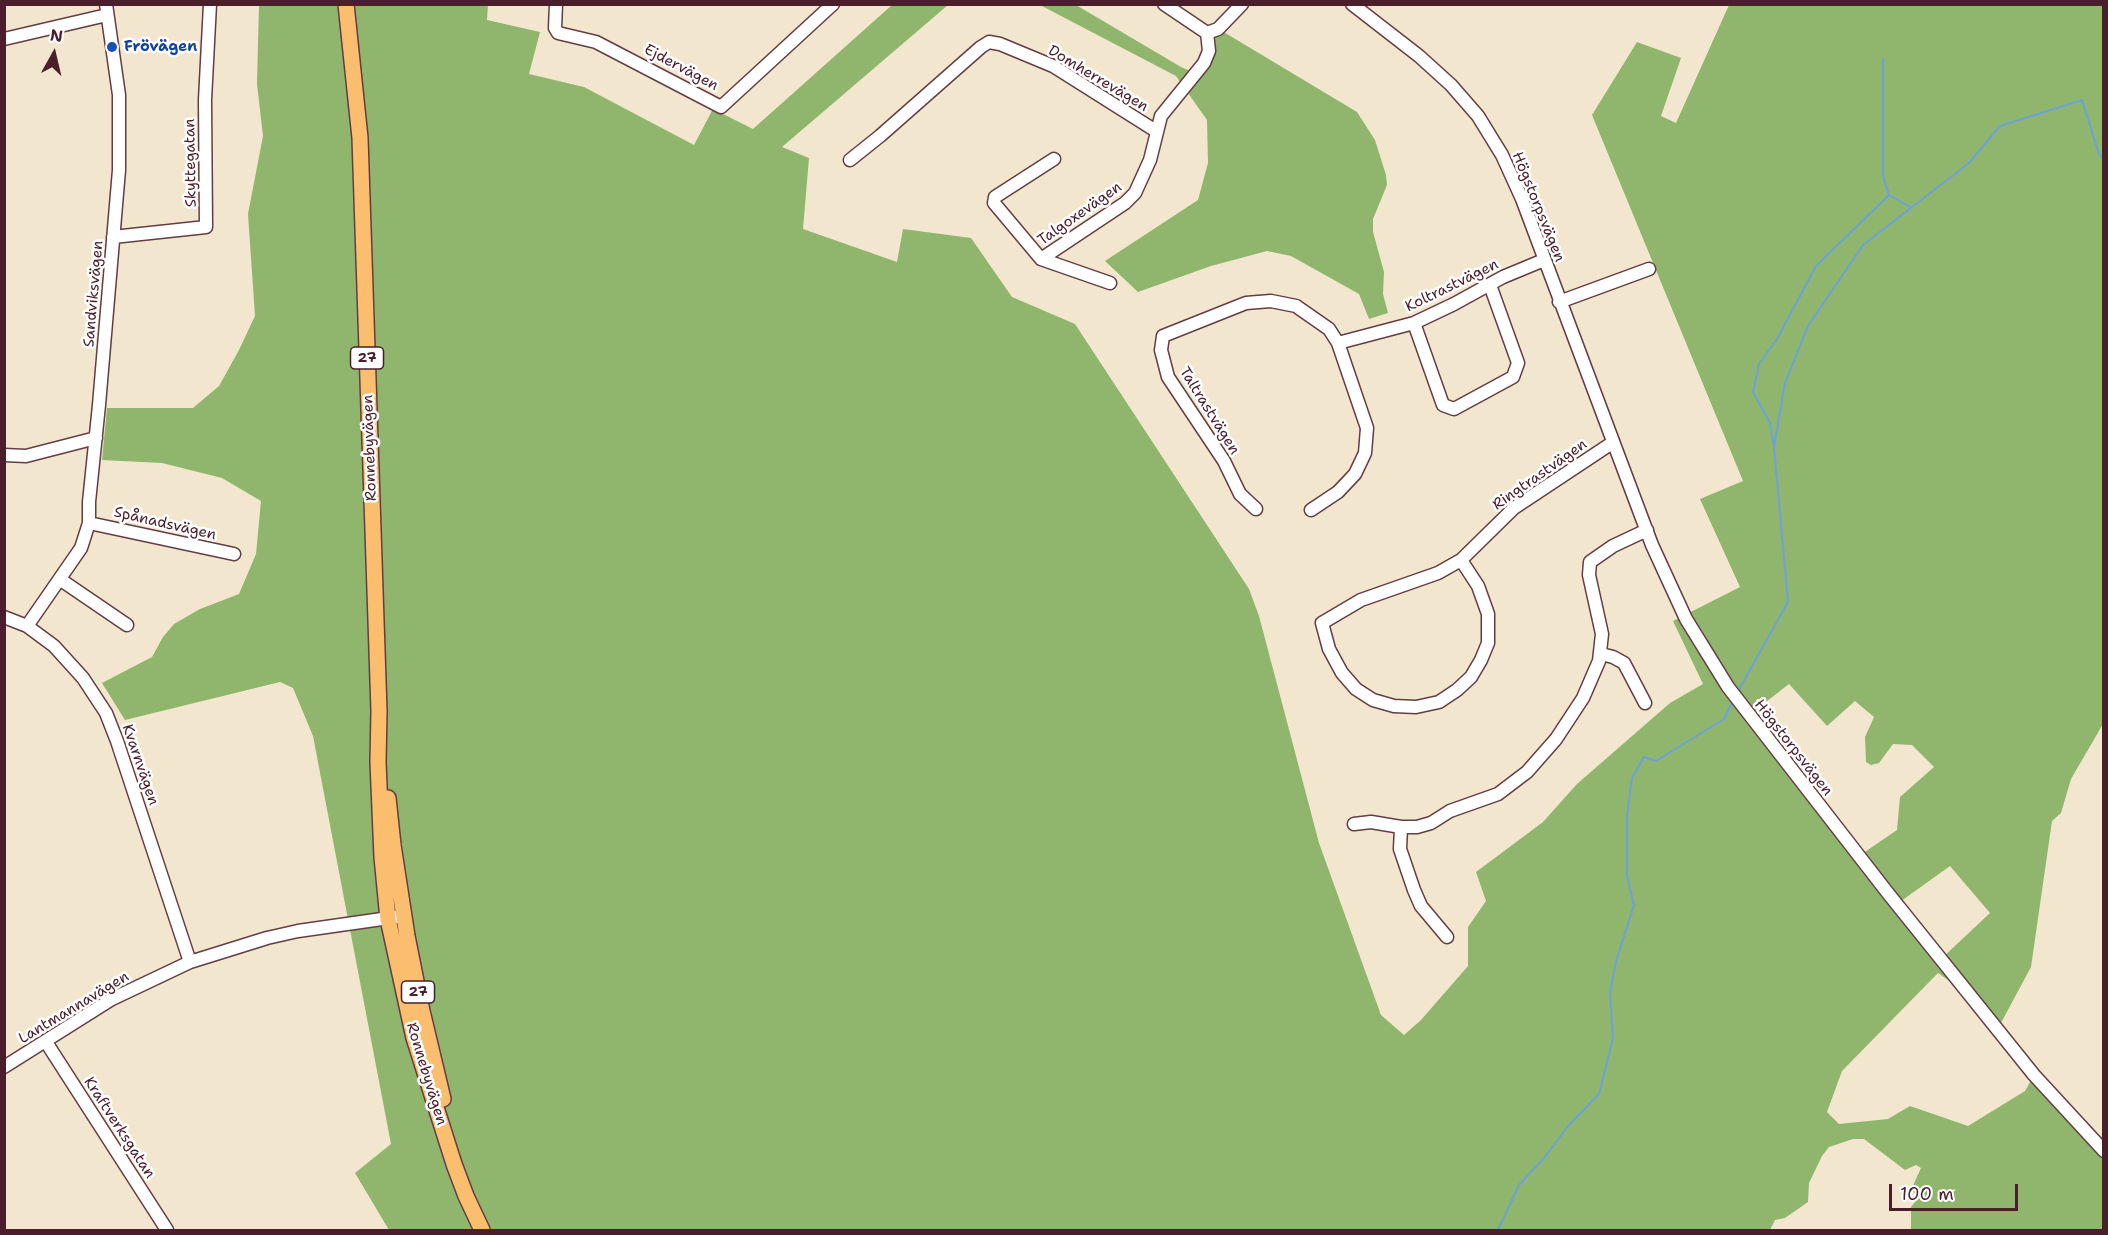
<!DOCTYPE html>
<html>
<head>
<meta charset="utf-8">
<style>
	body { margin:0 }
	#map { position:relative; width:2108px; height:1235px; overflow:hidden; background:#f2e7ce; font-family:"Shantell Sans",sans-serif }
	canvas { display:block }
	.frame { position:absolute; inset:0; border:6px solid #4a1f2b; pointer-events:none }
	.north { position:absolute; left:24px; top:24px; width:60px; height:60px; -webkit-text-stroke:4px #fff; paint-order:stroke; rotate:8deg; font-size:16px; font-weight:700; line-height:24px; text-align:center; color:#4a1f2b }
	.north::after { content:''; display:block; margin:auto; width:21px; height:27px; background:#4a1f2b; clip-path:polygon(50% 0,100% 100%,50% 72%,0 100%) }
	.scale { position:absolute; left:1889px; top:1184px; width:129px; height:27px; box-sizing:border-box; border:3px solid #4a1f2b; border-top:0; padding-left:8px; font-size:18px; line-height:21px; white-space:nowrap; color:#4a1f2b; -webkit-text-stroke:4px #fff; paint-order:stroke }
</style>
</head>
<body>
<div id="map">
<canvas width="2108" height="1235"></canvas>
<div class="frame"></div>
<div class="north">N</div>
<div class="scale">100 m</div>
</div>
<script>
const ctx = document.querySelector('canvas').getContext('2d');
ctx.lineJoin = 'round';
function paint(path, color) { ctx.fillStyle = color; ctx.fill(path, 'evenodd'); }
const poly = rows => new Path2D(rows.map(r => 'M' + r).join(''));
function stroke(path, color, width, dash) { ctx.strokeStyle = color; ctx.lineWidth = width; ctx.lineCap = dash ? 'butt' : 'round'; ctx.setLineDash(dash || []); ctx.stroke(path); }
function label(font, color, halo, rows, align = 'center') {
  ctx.font = font + ' "Shantell Sans",sans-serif'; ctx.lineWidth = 5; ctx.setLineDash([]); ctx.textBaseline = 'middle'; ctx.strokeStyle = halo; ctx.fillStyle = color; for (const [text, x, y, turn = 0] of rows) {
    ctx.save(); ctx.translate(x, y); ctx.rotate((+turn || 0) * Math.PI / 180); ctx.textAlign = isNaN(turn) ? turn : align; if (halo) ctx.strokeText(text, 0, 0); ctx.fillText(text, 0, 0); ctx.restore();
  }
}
paint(poly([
	[259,5,488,5,487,20,540,32,529,74,584,87,694,145,713,109,753,129,892,5,948,5,782,147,809,158,803,229,897,262,903,229,971,238,1012,297,1075,324,1249,589,1259,616,1319,843,1381,1015,1404,1035,1421,1020,1468,966,1468,927,1486,901,1476,872,1543,822,1577,784,1670,703,1703,684,1673,621,1740,587,1700,499,1743,481,1592,115,1637,42,1681,58,1661,116,1676,123,1729,5,2103,5,2103,724,2071,779,2061,813,2052,821,2031,967,1995,1034,1958,987,1938,973,1842,1071,1827,1112,1839,1124,1888,1119,1910,1106,1968,1126,2025,1091,2034,1075,2103,1151,2103,1230,1911,1230,1911,1207,1919,1197,1911,1190,1921,1168,1916,1165,1905,1170,1864,1139,1853,1139,1829,1147,1822,1156,1809,1183,1808,1202,1785,1218,1775,1220,1770,1230,389,1230,355,1173,391,1144,313,736,293,688,280,682,125,720,102,683,152,657,163,637,174,624,200,609,239,594,256,554,261,501,222,478,162,463,102,460,107,408,193,408,219,386,239,350,255,316,248,214,263,136,257,84],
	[1789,684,1827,726,1855,701,1874,717,1865,737,1866,762,1871,765,1879,763,1893,744,1912,745,1934,767,1900,797,1897,830,1859,856,1749,715],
	[1950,866,1990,913,1941,959,1897,904],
	[1040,5,1076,5,1181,67,1197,74,1211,53,1217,28,1357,112,1375,140,1386,175,1387,185,1373,219,1373,232,1384,272,1383,294,1388,313,1369,319,1359,294,1291,256,1267,251,1211,266,1138,292,1105,261,1198,200,1208,163,1207,120,1176,76]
]), '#8fb66c');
stroke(poly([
	[1883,59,1883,176,1889,195,1910,207],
	[1773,443,1770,423,1753,392,1759,364,1777,339,1816,266,1889,195],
	[1737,693,1788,602,1774,447,1785,383,1808,326,1863,245,1969,163,2000,126,2082,100,2099,154,2104,159],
	[1498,1230,1519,1185,1544,1158,1569,1125,1599,1094,1613,1038,1610,993,1616,961,1634,905,1627,876,1627,815,1632,778,1644,757,1656,761,1724,719,1733,701]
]), '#6da1d9', 2);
const minor = poly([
	[556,4,555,28,558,33,596,42,721,107,833,4],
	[1164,4,1207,33,1218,29,1242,4],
	[1352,4,1419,56,1451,85,1478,116,1502,155,1522,199,1652,545,1686,619,1728,687,1887,892,2034,1075,2104,1151],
	[4,39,107,15],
	[1054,159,995,197,994,203,1041,259,1125,203,1135,193,1150,160,1161,116,1204,63,1209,51,1207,33],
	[850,160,880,136,981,47,989,42,1000,44,1053,66,1156,131],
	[113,237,206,227,205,100,210,4],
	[1041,259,1110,283],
	[1559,302,1649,269],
	[1414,323,1443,405,1454,409,1513,377,1518,363,1490,285],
	[1338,343,1414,323,1454,304,1503,277,1544,260],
	[4,455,26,456,96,438],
	[1256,509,1240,494,1224,461,1168,377,1161,350,1163,336,1246,303,1271,301,1296,306,1329,329,1338,343,1367,428,1365,453,1355,474,1338,492,1311,510],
	[89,523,234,554],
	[1461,560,1478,586,1488,614,1488,643,1481,660,1471,677,1457,690,1439,702,1416,707,1394,706,1373,700,1356,689,1342,673,1329,649,1322,623,1361,600,1438,573,1461,560,1514,508,1612,443],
	[61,580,127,625],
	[4,617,27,626,54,646,83,678,106,713,117,741,190,962],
	[27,626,81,548,89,523,89,502,99,405,119,170,119,95,106,4],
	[1601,654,1613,657,1624,663,1645,703],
	[1354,824,1371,822,1401,827,1417,827,1431,823,1450,811,1498,794,1527,772,1556,739,1583,698,1599,661,1602,634,1589,575,1590,562,1613,546,1647,530],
	[1401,827,1400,849,1414,890,1421,906,1447,937],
	[46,1042,167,1230],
	[4,1067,112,999,190,962,267,938,298,931,396,917]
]);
const major = poly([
	[346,4,360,138,379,711,378,762,382,857,388,919,414,1038,454,1164,466,1196,482,1230],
	[388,798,393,845,407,936,422,1011,443,1099]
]);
stroke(minor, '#633d43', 15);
stroke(major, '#633d43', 18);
stroke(minor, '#fff', 12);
stroke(major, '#fabe6e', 15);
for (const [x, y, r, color] of [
	[112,47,6,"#1a4fb4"]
]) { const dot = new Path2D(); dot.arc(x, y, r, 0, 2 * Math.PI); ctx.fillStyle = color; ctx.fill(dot); stroke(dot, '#fff', 2); }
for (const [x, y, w] of [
	[367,358,33],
	[418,992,33]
]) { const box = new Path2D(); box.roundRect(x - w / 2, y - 11, w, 22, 4.5); ctx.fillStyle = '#fff'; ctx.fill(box); stroke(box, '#4a1f2b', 1.5); }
label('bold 14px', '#4a1f2b', null, [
	["27",367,358],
	["27",418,992]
]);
label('bold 15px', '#164399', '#fff', [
	["Frövägen",124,47]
], 'left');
label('15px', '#4a1f2b', '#fff', [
	["Ejdervägen",681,68,28],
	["Domherrevägen",1098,79,31],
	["Skyttegatan",191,163,-91],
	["Högstorpsvägen",1538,207,68],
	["Talgoxevägen",1080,214,-35],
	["Koltrastvägen",1452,286,-26],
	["Sandviksvägen",94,294,-85],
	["Taltrastvägen",1209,411,58],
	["Ronnebyvägen",370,448,-92],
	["Ringtrastvägen",1540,475,-35],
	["Spånadsvägen",165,524,13],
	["Högstorpsvägen",1793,748,52],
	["Kvarnvägen",140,765,71],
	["Lantmannavägen",74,1008,-31],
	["Ronnebyvägen",426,1074,73],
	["Kraftverksgatan",119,1128,57]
]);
</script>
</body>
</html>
